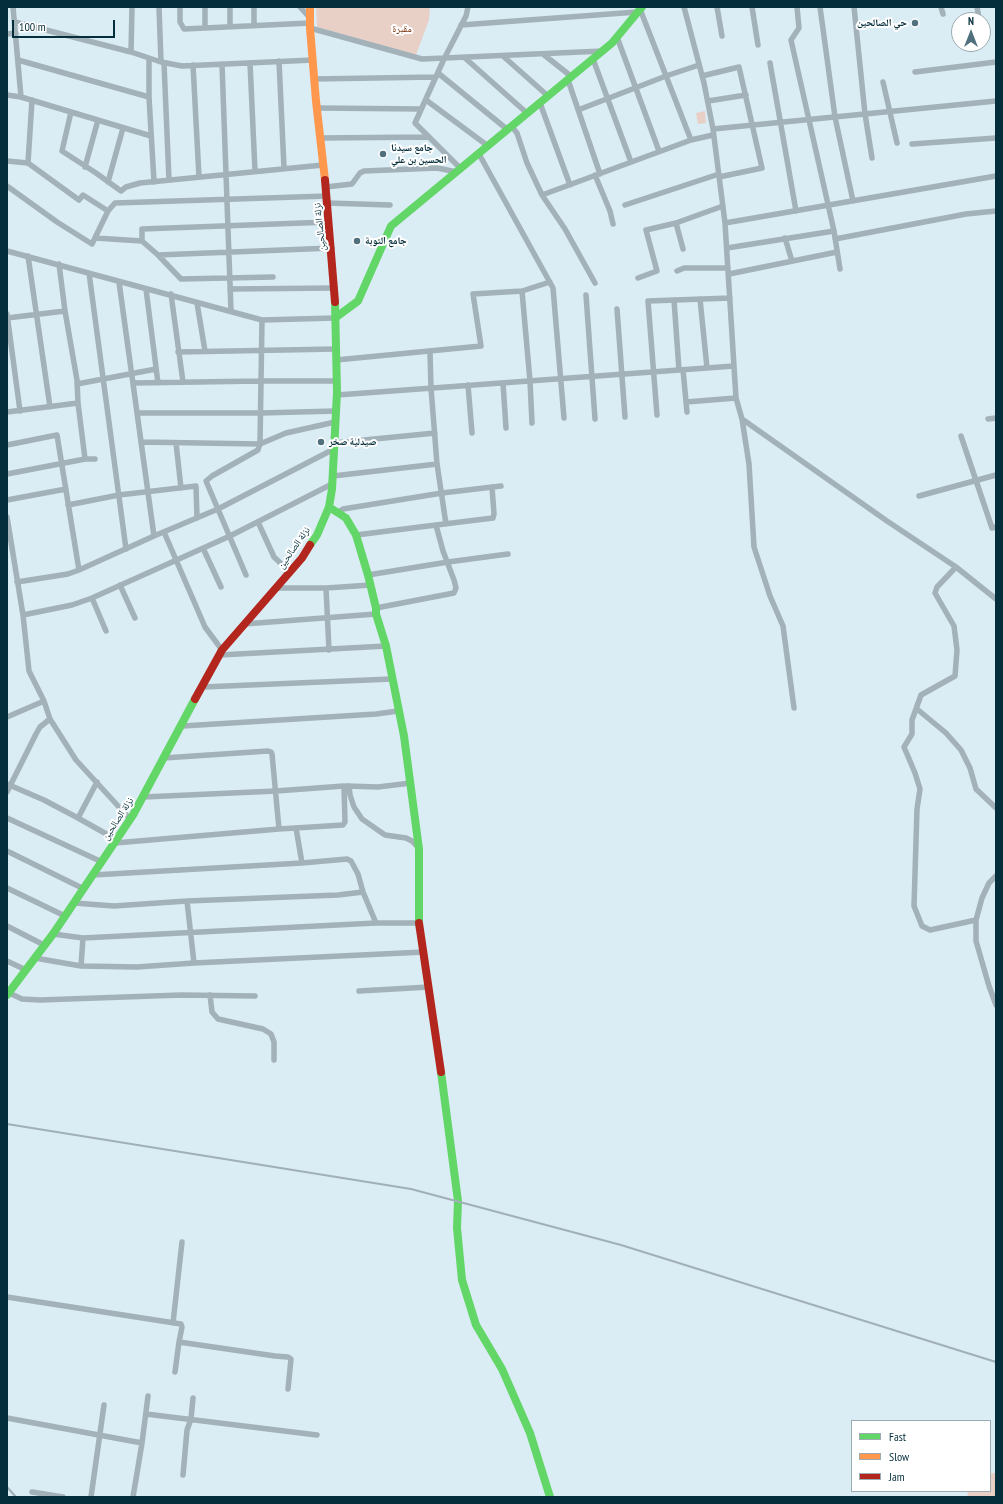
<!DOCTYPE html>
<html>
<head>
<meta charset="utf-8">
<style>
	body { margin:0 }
	#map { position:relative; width:1003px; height:1504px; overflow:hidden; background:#daecf4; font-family:"PT Sans Narrow",sans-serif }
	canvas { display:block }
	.frame { position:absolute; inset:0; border:8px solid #042e3b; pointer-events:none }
	.legend { position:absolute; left:851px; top:1420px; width:140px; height:72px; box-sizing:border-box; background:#fff; border:1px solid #9babb1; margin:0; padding:5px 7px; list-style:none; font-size:12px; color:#042e3b }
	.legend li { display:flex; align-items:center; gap:8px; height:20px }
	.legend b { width:20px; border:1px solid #9babb1 }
	.north { position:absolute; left:951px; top:12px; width:40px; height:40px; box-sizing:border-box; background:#fff; border:1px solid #9babb1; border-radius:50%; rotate:0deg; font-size:11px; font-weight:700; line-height:16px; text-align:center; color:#042e3b }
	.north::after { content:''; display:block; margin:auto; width:14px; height:18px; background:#4f707c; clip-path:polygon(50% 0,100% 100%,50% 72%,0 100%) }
	.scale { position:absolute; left:12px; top:20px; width:103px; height:18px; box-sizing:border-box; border:2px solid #042e3b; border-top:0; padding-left:5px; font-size:12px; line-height:14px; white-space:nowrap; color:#042e3b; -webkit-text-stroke:3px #fff; paint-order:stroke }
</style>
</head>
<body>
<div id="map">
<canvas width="1003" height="1504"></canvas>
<div class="frame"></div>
<ul class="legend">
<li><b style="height:5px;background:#63d668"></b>Fast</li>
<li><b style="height:5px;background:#ff974d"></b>Slow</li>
<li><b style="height:5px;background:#b3261e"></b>Jam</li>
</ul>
<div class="north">N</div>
<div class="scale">100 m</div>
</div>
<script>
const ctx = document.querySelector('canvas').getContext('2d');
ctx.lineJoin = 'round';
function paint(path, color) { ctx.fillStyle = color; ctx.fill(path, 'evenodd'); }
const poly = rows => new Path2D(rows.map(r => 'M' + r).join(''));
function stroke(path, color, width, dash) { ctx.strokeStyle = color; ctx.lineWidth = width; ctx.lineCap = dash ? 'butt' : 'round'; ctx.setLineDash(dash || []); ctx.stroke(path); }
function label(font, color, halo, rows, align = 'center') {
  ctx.font = font + ' "PT Sans Narrow","Noto Naskh Arabic",sans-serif'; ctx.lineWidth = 4; ctx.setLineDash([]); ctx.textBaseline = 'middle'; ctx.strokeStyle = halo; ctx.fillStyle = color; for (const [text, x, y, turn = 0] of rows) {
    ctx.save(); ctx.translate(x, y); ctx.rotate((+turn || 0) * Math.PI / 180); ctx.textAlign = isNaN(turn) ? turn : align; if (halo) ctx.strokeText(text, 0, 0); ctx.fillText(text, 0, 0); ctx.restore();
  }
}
paint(poly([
	[316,7,430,7,429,20,416,55,317,27],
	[705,111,706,123,698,124,696,113],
	[990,1473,996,1473,996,1497,968,1497,967,1491,990,1491]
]), '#e8d0c6');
stroke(poly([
	[13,7,21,97],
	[159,7,161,62],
	[180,7,180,22,184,29,310,23],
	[254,7,254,25],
	[300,7,310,18],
	[684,7,704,83,713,129,725,223,736,398,742,419,749,464,754,547,770,596,783,626,794,708],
	[717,7,722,36],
	[752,7,758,45],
	[797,7,799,28,791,40,834,231,840,269],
	[820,7,835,117,853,201],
	[854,7,865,114,872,158],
	[941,7,943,14],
	[977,7,979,18],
	[640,9,691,140],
	[15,22,131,52,161,62,182,66,313,60],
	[461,25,637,12],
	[230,27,230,7],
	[205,28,205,7],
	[310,28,422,59,603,51],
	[7,34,16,33],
	[617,37,659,151],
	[131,52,132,7],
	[543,54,572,77],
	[503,56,548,96],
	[149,58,149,97,154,182],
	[465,58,528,114],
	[593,59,631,162],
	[18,60,149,97],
	[279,61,284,168],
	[164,63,169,180],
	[250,63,255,171],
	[770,63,796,211],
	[222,64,231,311],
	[193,65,199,177],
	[915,72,996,62],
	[438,73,508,130],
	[702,76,739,67,762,168,719,177],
	[314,79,436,77],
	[568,80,600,174],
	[883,82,897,143],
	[7,95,21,97,151,136],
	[426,100,488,146],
	[708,101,746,95],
	[540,103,570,185],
	[317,108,421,109],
	[578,110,666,76,699,65],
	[71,112,62,151,96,173,121,191,126,187,140,183,323,165],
	[512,127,517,133,527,163,542,195,691,140,713,135],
	[713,129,996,101],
	[320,138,429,137],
	[912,144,996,138],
	[479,154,553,288,564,418],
	[7,161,28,163,79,200,83,195,108,211],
	[28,163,32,100],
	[85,167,98,120],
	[461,169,415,123,444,59,466,16,468,7],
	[595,175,610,211,613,224],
	[108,182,123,128],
	[7,186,57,222,92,244,108,211,115,203,327,196],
	[326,187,352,184,360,173,364,171,437,168,457,172],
	[542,195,565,229,595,283],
	[327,203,390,205],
	[625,205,719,174],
	[676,223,683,249],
	[725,223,996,176],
	[95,238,142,241,142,229,329,222],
	[785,238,792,261],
	[835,239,966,214,996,211],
	[142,241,158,255,181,279,273,277],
	[727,248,834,231],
	[7,251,262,320,335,318],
	[158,255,332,248],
	[28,256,50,407],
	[59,264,65,311,77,380,78,403,85,459],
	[677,271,684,268,728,268],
	[89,273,126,549],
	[729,274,837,252],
	[638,278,657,271,646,230,676,223,723,206],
	[119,282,154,536],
	[146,289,158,383],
	[230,289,335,288],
	[522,291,530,381,532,423],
	[171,294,183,382],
	[586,295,595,419],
	[700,299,707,368],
	[674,300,679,370],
	[197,303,205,351],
	[617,309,625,417],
	[7,314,20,411],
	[7,318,65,311],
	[178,352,336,349],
	[430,352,431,388,437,464,446,524],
	[336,360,481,346,473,294,522,291,550,282],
	[683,370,687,412],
	[133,383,261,381,337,381],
	[503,383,506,428],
	[77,384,156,369],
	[468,385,472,433],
	[337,395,734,366],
	[686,402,736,398],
	[7,412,78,403],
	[137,413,261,413,336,411],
	[657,415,648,301,730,298],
	[742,419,887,521,956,567,996,599],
	[988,419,996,418],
	[961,436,992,528,996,527],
	[141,442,260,444,262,320],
	[176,443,181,488],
	[334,443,435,433],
	[7,445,57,435,79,570],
	[7,474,85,459,95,459],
	[333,476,437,464],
	[919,496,996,475],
	[7,500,66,489],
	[68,505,119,495,196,486,197,518],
	[338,512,343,509,442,493,501,486],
	[7,517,23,615,29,671,44,701,50,719,76,760,130,819],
	[258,522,274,557,290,572],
	[436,525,493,518,494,514,492,487],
	[164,532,205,627,222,650],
	[356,535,436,525,443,551,454,580,456,588,454,593,376,608],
	[203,548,221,587],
	[956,567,937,587,935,593,954,626,957,650,955,676,921,695,912,720,912,734,904,747,915,773,920,789,917,809,914,906,922,926,930,930,976,920],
	[246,575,206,481,212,476,258,450,260,444,286,433,335,422],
	[368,575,448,562,508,554],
	[17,582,68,574,79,570,154,536,218,509,334,449],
	[120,585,135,618],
	[276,588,326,588,371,585],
	[326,588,329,650],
	[92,598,106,631],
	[23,615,72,605,92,598,230,536,332,484],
	[244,624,376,614],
	[220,655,386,646],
	[203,687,392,679],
	[917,709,946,733,961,750,970,768,976,789,996,808],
	[7,717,44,701],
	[183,726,376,714,398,711],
	[164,758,268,751,271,752,272,754,279,829],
	[7,784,44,800,78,818,97,782],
	[346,786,378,787,411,783],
	[349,786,350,795,354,807,362,819,385,835,406,838,412,841,418,847],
	[7,792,36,734,40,727,50,719],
	[7,818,102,862],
	[78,818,117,840],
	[296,828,302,863],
	[115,843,279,829,343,825,345,822,344,786,276,791,144,797],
	[7,851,84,889],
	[93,875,302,863,347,859,351,861,358,874,363,892,376,923],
	[996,876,989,883,982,898,976,920,976,941,989,986,996,1005],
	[7,888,65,916],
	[187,901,194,963],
	[74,903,114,906,187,901,338,895,363,892],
	[7,926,44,945],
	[53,934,83,938,376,923,419,923],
	[35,958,81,966,137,967,194,963,424,952],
	[7,961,26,970],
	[81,966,83,938],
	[359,991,429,987],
	[7,992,22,999,40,1000,181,995,255,996],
	[210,995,212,1012,218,1019,263,1029,271,1034,274,1042,274,1060],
	[7,1297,181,1324,182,1327,179,1342,275,1356,288,1357,291,1359,288,1389],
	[173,1323,182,1242],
	[175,1372,179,1342],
	[146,1414,317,1435],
	[7,1418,142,1443],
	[183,1475,187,1430,191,1419,193,1398],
	[32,1492,63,1497],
	[91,1497,104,1405],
	[133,1497,142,1443,148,1396]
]), '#a3b1b8', 5.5);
stroke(poly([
	[335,318,358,301,391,226,612,43,642,7],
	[329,507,346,518,356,535,368,575,376,608,376,614,386,646,404,736,419,849,419,923],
	[310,545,317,535,329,507,332,489,337,392,335,302],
	[7,995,53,934,133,815,195,699],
	[441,1072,458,1201,457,1228,462,1280,476,1325,502,1369,530,1433,550,1497]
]), '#63d668', 8);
stroke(poly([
	[310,7,310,28,316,101,325,180]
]), '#ff974d', 8);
stroke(poly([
	[325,180,335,302],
	[195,699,222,650,302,558,310,545],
	[419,923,441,1072]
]), '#b3261e', 8);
stroke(poly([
	[7,1124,411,1189,621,1245,996,1362],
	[7,1487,16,1497]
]), '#a1b0b8', 2);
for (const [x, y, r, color] of [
	[915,23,4,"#4f707c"],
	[383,154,4,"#4f707c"],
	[357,241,4,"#4f707c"],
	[321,442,4,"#4f707c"]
]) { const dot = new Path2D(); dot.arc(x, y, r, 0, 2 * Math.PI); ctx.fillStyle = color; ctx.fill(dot); stroke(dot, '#fff', 1.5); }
label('bold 10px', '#042e3b', '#fff', [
	["حي الصالحين",907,23,"right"],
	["جامع سيدنا",391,148],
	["الحسين بن علي",391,160],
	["جامع التوبة",365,241],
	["صيدلية صخر",329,442]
], 'left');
label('10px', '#7c330d', '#fff', [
	["مقبرة",402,29]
]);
label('10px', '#042e3b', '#fff', [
	["نزلة الصالحين",320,227,-96],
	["نزلة الصالحين",294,548,-55],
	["نزلة الصالحين",118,819,-57]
]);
</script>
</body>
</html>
